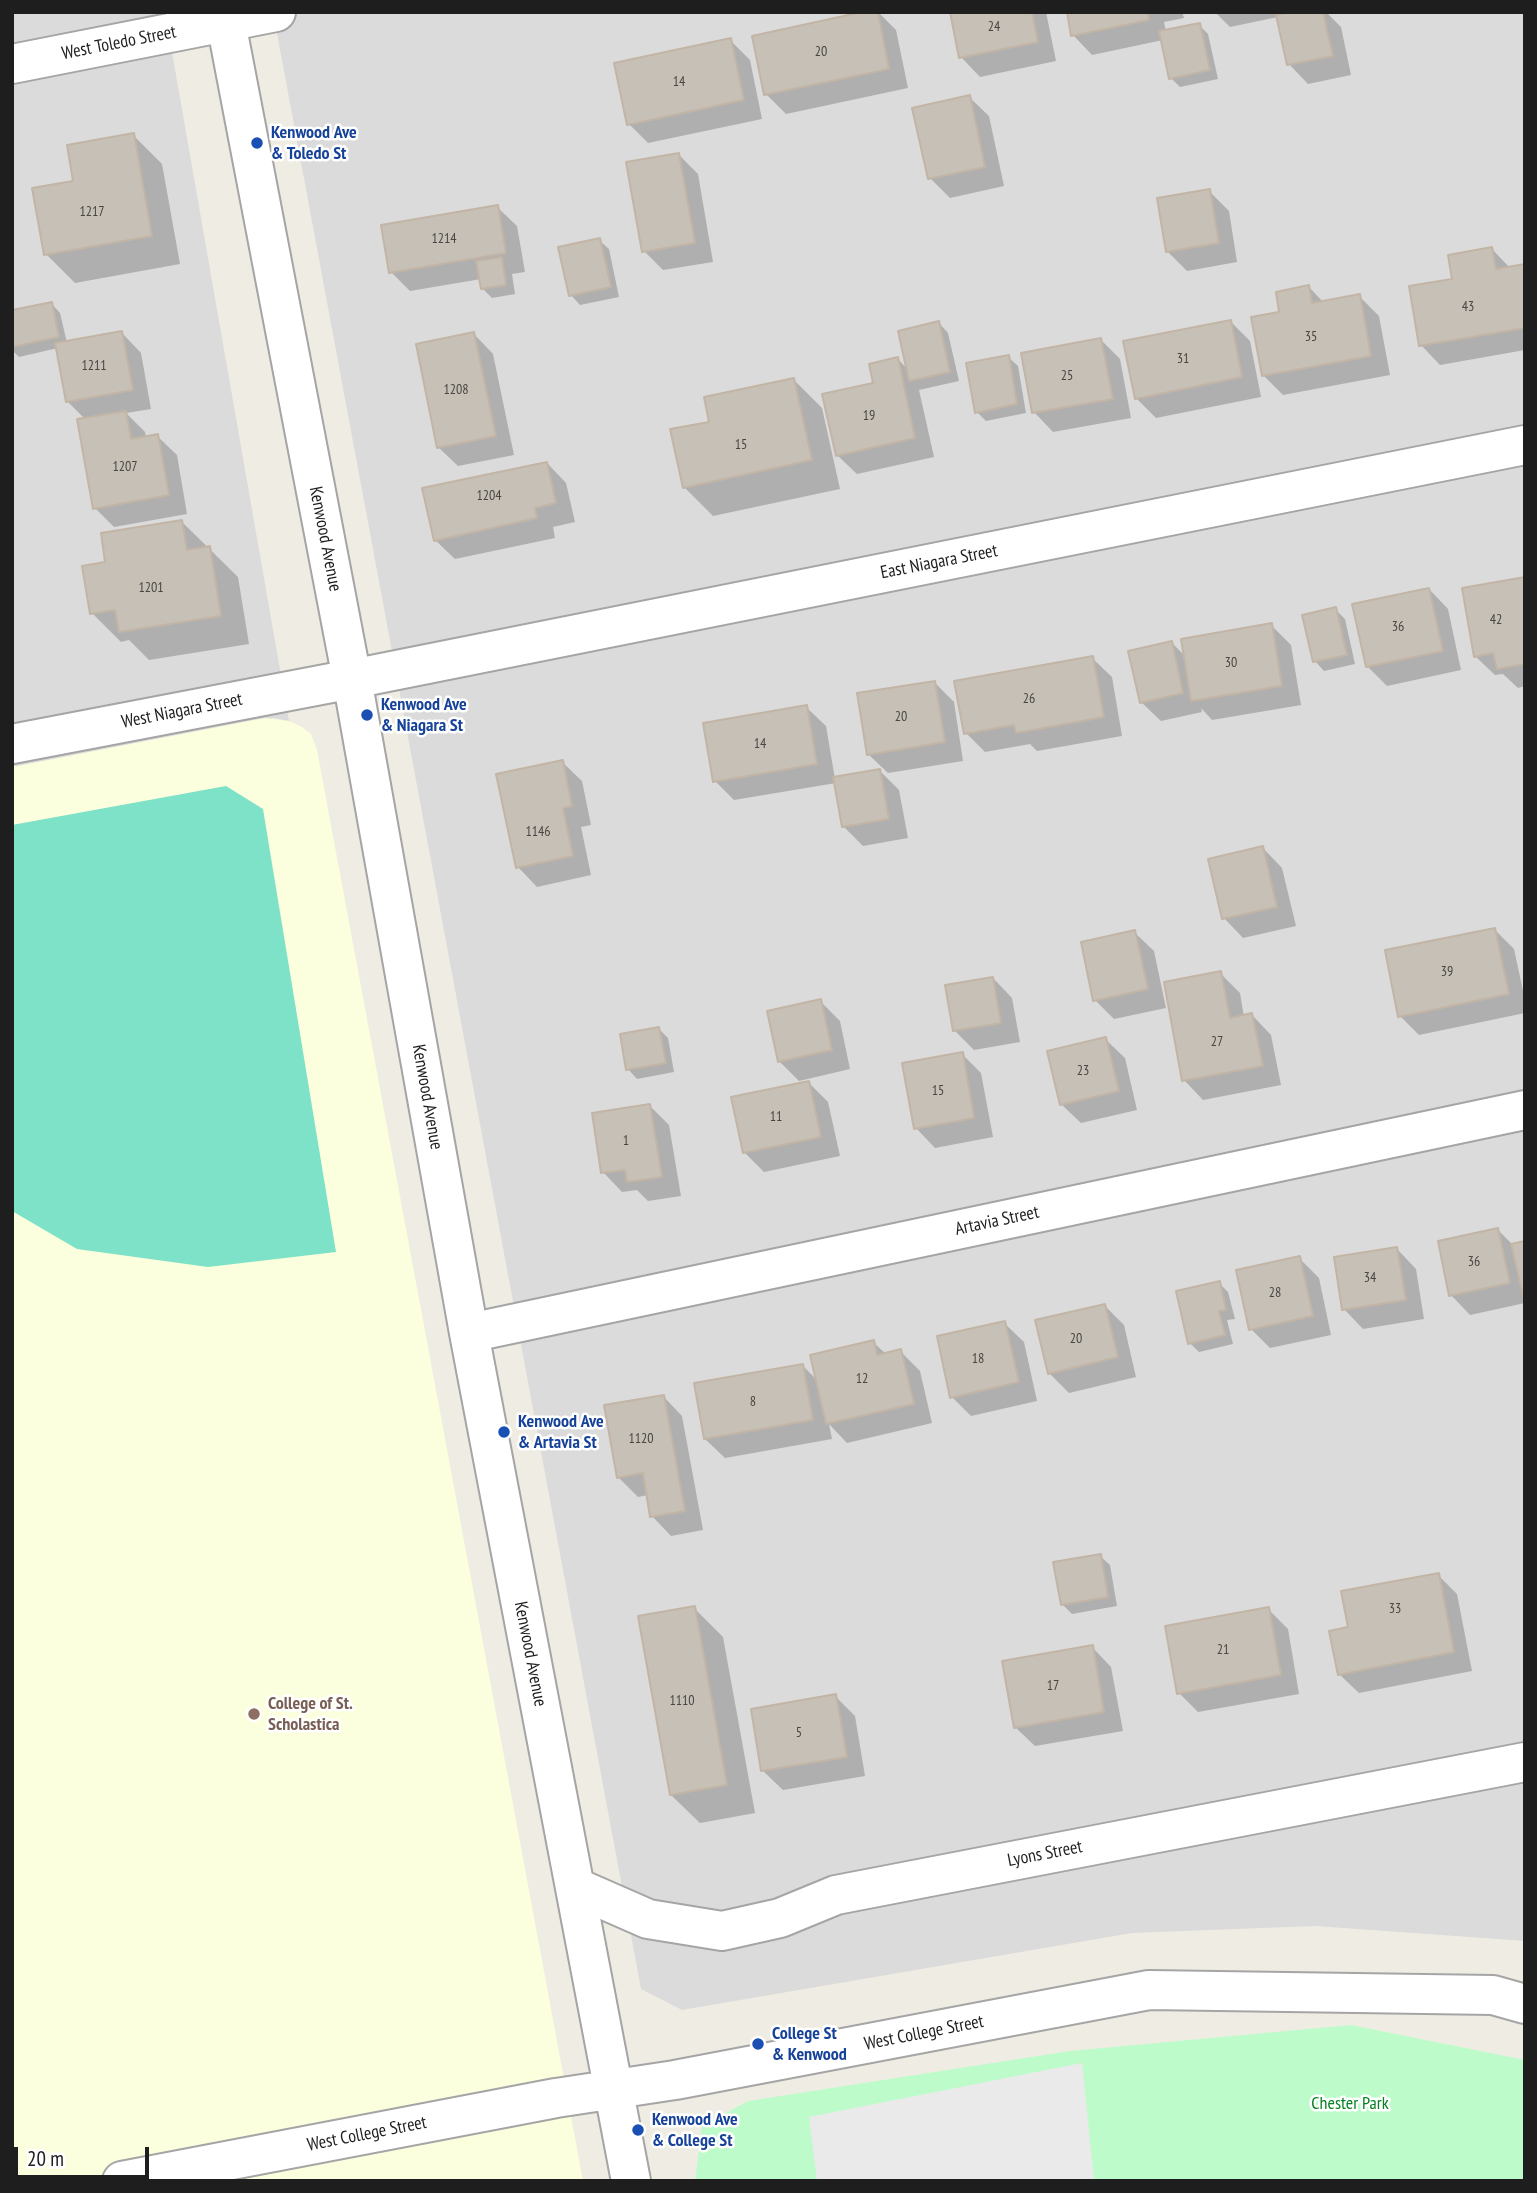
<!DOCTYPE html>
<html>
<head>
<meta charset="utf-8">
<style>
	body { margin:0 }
	#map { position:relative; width:1537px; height:2193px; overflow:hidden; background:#efede3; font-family:"PT Sans Narrow",sans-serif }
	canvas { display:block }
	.frame { position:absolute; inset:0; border:14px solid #1e1e1e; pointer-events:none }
	.scale { position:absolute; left:14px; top:2147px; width:135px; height:32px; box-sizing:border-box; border:4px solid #1e1e1e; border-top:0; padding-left:9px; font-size:21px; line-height:24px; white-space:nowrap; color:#1e1e1e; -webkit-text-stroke:5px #fff; paint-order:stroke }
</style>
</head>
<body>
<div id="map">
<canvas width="1537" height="2193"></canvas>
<div class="frame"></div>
<div class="scale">20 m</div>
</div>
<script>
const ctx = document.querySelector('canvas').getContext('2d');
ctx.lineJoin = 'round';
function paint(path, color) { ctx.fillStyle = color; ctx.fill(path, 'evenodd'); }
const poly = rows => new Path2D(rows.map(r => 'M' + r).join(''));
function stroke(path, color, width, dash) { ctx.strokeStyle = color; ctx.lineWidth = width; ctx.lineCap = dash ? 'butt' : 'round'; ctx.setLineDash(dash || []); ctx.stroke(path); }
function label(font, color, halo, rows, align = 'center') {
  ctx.font = font + ' "PT Sans Narrow",sans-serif'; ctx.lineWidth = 5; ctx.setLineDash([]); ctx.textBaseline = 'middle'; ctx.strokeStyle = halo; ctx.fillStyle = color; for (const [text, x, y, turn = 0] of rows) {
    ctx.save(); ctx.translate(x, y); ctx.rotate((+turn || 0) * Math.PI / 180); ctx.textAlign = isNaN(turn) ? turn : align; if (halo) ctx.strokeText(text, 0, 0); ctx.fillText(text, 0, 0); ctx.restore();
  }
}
paint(poly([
	[12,12,165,12,289,721,274,718,254,720,12,767],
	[273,12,1525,12,1525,1941,1315,1926,1132,1933,682,2010,641,1989]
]), '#dcdbdb');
paint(poly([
	[265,718,289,721,302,727,311,734,317,750,583,2181,12,2181,12,767]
]), '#fbffdd');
paint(poly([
	[1351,2025,1525,2060,1525,2181,695,2181,702,2126,748,2101,1070,2051]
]), '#befbcb');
paint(poly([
	[226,786,263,809,336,1252,208,1267,77,1249,12,1211,12,825]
]), '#7ee2c8');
paint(poly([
	[1082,2063,1094,2180,817,2181,809,2117]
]), '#eaeaea');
paint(poly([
	[878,12,896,30,908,88,786,114,766,94],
	[952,12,1046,12,1056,61,980,77,961,57],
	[1068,12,1182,12,1184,18,1164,22,1166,32,1199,25,1208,34,1218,79,1180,87,1171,78,1163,40,1092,55,1073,35],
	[1215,12,1326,12,1341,27,1351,75,1308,84,1289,64,1278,17,1230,27],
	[730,40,750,60,762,119,648,143,629,124],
	[969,97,989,116,1004,186,950,198,930,178],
	[133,135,162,164,180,264,75,283,46,254,75,182],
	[679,155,698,174,713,262,663,270,644,251],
	[1209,191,1229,211,1237,262,1187,271,1167,251],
	[497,207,517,226,525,272,512,274,515,294,492,298,482,288,481,279,410,291,391,272],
	[599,240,609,249,619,297,580,305,571,295],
	[1491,248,1511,269,1525,266,1525,350,1440,365,1421,345,1454,280],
	[1309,287,1324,303,1359,296,1379,316,1390,375,1283,395,1263,375,1281,314],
	[51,303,60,313,67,343,122,333,141,353,151,409,126,413,145,432,146,438,157,436,177,455,187,514,114,527,95,508,86,420,67,401,58,348,19,357,12,350,12,312],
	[1230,321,1250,341,1261,397,1156,418,1136,398],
	[939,323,948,333,959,381,919,390,934,457,857,474,837,455,875,384,898,359,908,370],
	[474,334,493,354,514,455,458,466,438,447],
	[1101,340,1120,359,1131,418,1053,432,1034,412],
	[1008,357,1018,366,1026,413,986,421,977,412],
	[794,380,822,408,840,489,713,516,684,487,711,423],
	[547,463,566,483,575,522,553,527,555,538,455,559,435,540],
	[181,521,238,577,249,644,149,660,129,640,121,642,92,613,107,563],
	[1525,578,1525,686,1518,688,1503,674,1495,675,1475,656],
	[1429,589,1448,609,1461,670,1387,686,1367,666],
	[1335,609,1345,619,1355,664,1324,671,1315,661],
	[1271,625,1291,645,1301,705,1212,720,1201,708,1202,712,1161,721,1141,702,1172,643,1186,657],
	[1092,658,1112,677,1122,736,1037,751,1030,744,985,752,966,733],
	[934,682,954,702,963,761,888,773,868,754],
	[806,707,826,726,835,779,880,771,899,790,908,838,863,846,844,827,836,783,734,800,715,781],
	[562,762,582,781,591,825,581,827,591,875,537,887,518,867],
	[1263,848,1282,868,1296,926,1243,938,1224,918],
	[1495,930,1514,949,1525,1000,1525,1013,1419,1035,1400,1016],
	[1134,932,1154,951,1166,1008,1114,1019,1095,1000],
	[1220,973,1240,993,1244,1017,1252,1015,1271,1035,1281,1085,1203,1100,1184,1080],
	[993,978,1012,998,1020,1042,974,1050,954,1030],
	[820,1001,840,1021,850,1069,799,1081,779,1061],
	[659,1029,668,1038,674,1072,637,1079,628,1069],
	[1105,1039,1125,1058,1137,1110,1081,1123,1061,1104],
	[962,1054,981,1073,993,1137,935,1148,916,1128],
	[809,1083,828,1102,840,1156,764,1172,745,1153],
	[649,1105,669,1125,681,1196,648,1201,637,1190,622,1192,603,1172],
	[1498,1230,1513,1245,1525,1242,1525,1303,1470,1315,1451,1295],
	[1397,1249,1416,1269,1424,1319,1363,1329,1344,1309],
	[1299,1258,1319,1278,1331,1335,1270,1348,1251,1329],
	[1219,1283,1228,1292,1235,1319,1227,1320,1233,1344,1199,1352,1190,1343],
	[1104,1305,1124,1325,1136,1377,1069,1393,1049,1373],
	[1004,1323,1024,1342,1037,1401,971,1416,952,1397],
	[873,1342,886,1354,900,1351,920,1371,932,1423,847,1443,829,1424,832,1439,725,1458,705,1439,803,1366,818,1381],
	[663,1396,682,1416,703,1530,671,1536,652,1516,648,1495,638,1497,619,1478],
	[1100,1556,1110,1565,1117,1606,1072,1614,1062,1604],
	[1438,1575,1457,1594,1472,1671,1359,1693,1339,1674,1350,1628],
	[694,1608,723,1637,755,1813,700,1823,671,1795],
	[1268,1609,1288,1629,1299,1694,1198,1712,1179,1693],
	[1092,1647,1111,1667,1123,1731,1035,1746,1015,1727],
	[835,1696,855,1716,865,1776,783,1790,763,1771]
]), '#0003');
const building = poly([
	[862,12,878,12,889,69,764,95,752,36,862,12],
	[950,12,1032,12,1038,42,959,58,950,12],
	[1067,12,1148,12,1149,20,1071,36,1067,12],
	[1291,12,1323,12,1333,56,1287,65,1276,15,1291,12],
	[1200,23,1210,70,1169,79,1159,31,1200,23],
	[731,38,744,100,627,125,614,63,731,38],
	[970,95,985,167,928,179,912,108,970,95],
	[134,133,152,236,44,255,32,188,73,181,67,145,134,133],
	[679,153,695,243,642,252,626,162,679,153],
	[1210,189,1219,243,1166,252,1157,198,1210,189],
	[498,205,506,253,389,273,381,225,498,205],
	[600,238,611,287,569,296,558,247,600,238],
	[1492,247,1496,269,1525,264,1525,328,1419,346,1409,286,1452,279,1448,255,1492,247],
	[502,257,506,285,481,289,476,261,502,257],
	[1309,285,1312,303,1360,294,1371,356,1262,376,1251,317,1279,312,1276,292,1309,285],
	[52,302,59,337,12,347,12,310,52,302],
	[1231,320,1242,377,1135,399,1123,341,1231,320],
	[939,321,950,372,909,381,898,331,939,321],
	[122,331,133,390,66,402,55,343,122,331],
	[474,332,496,436,437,448,416,344,474,332],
	[1101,338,1113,399,1032,413,1021,353,1101,338],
	[1009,355,1017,404,975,413,966,363,1009,355],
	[898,357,915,438,836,456,822,394,873,383,869,364,898,357],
	[794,378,812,460,683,488,670,429,709,422,704,397,794,378],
	[126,411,131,439,158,434,169,495,93,509,77,419,126,411],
	[547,462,556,503,535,508,537,518,434,541,422,488,547,462],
	[182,520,187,550,210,546,221,616,119,632,115,610,90,614,82,566,105,562,101,533,182,520],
	[1525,577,1525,664,1497,669,1493,653,1474,657,1462,588,1525,577],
	[1429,588,1443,651,1366,667,1352,604,1429,588],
	[1336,607,1347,655,1313,662,1302,615,1336,607],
	[1272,623,1282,686,1191,701,1181,639,1272,623],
	[1172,641,1183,693,1140,703,1128,651,1172,641],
	[1093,656,1104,717,1016,733,1014,725,964,734,954,681,1093,656],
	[935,681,945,742,867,755,857,693,935,681],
	[807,705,817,764,713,782,703,723,807,705],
	[563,760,572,806,563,808,573,856,516,868,496,774,563,760],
	[880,769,889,819,842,827,833,777,880,769],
	[1263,846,1277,907,1222,919,1208,859,1263,846],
	[1495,928,1509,994,1398,1017,1385,950,1495,928],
	[1135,930,1148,989,1093,1001,1081,942,1135,930],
	[1221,971,1230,1018,1252,1013,1263,1066,1182,1081,1164,982,1221,971],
	[993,977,1001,1023,953,1031,945,985,993,977],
	[821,999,832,1050,778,1062,767,1011,821,999],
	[659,1027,666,1063,626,1070,620,1034,659,1027],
	[1106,1037,1119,1091,1060,1105,1047,1051,1106,1037],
	[963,1052,974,1118,914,1129,902,1063,963,1052],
	[809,1081,821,1137,743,1153,731,1097,809,1081],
	[650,1104,662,1177,627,1182,625,1170,601,1173,592,1113,650,1104],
	[1498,1228,1510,1283,1449,1296,1438,1241,1498,1228],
	[1525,1241,1525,1300,1524,1300,1511,1244,1525,1241],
	[1397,1247,1406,1300,1342,1310,1334,1257,1397,1247],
	[1300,1256,1313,1316,1249,1330,1236,1270,1300,1256],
	[1220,1281,1226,1310,1219,1311,1225,1335,1188,1344,1176,1291,1220,1281],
	[1105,1304,1118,1357,1048,1374,1035,1320,1105,1304],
	[1005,1321,1019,1382,950,1398,937,1336,1005,1321],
	[874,1340,877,1355,901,1349,914,1404,826,1424,810,1355,874,1340],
	[803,1364,813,1420,704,1439,694,1383,803,1364],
	[664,1395,685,1511,650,1517,643,1473,617,1478,604,1405,664,1395],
	[1101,1554,1108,1597,1061,1605,1053,1562,1101,1554],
	[1439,1573,1454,1652,1338,1675,1329,1631,1348,1627,1341,1591,1439,1573],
	[695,1606,727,1785,670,1795,638,1616,695,1606],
	[1269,1607,1281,1675,1177,1694,1165,1626,1269,1607],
	[1093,1645,1104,1712,1014,1728,1002,1661,1093,1645],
	[836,1694,847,1757,761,1771,751,1709,836,1694]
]);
paint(building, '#c7c0b6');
stroke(building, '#c2b5a5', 2);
const minor = poly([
	[224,12,352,679,469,1333,631,2181],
	[12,64,276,12],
	[12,744,352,679,1525,445],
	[469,1333,1525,1110],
	[575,1887,648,1919,722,1931,780,1918,836,1895,1525,1762],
	[122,2181,556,2098,675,2080,1149,1990,1493,1995,1525,2004]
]);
stroke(minor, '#a5a5a5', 42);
stroke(minor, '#fff', 38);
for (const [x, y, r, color] of [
	[257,143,7,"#1a4fb4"],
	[367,715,7,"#1a4fb4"],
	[504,1432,7,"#1a4fb4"],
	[254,1714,7,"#8d6e63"],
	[758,2044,7,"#1a4fb4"],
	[638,2130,7,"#1a4fb4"]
]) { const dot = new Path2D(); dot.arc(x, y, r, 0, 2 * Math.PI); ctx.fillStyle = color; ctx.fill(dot); stroke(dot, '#fff', 2.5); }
label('14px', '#484644', null, [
	["24",994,27],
	["20",821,52],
	["14",679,82],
	["1217",92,212],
	["1214",444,239],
	["43",1468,307],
	["35",1311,337],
	["31",1183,359],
	["1211",94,366],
	["25",1067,376],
	["1208",456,390],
	["19",869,416],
	["15",741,445],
	["1207",125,467],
	["1204",489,496],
	["1201",151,588],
	["42",1496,620],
	["36",1398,627],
	["30",1231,663],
	["26",1029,699],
	["20",901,717],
	["14",760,744],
	["1146",538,832],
	["39",1447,972],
	["27",1217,1042],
	["23",1083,1071],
	["15",938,1091],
	["11",776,1117],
	["1",626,1141],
	["36",1474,1262],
	["34",1370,1278],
	["28",1275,1293],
	["20",1076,1339],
	["18",978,1359],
	["12",862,1379],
	["8",753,1402],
	["1120",641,1439],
	["33",1395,1609],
	["21",1223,1650],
	["17",1053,1686],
	["1110",682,1701],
	["5",799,1733]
]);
label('18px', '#1e1e1e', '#fff', [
	["West Toledo Street",119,43,-11],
	["Kenwood Avenue",325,539,79],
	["East Niagara Street",939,562,-11],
	["West Niagara Street",182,711,-11],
	["Kenwood Avenue",427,1097,80],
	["Artavia Street",997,1221,-12],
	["Kenwood Avenue",530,1654,79],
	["Lyons Street",1045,1854,-11],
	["West College Street",924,2033,-11],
	["West College Street",367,2134,-11]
]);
label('bold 18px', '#164399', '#fff', [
	["Kenwood Ave",271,133],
	["& Toledo St",271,154],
	["Kenwood Ave",381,705],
	["& Niagara St",381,726],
	["Kenwood Ave",518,1422],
	["& Artavia St",518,1443],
	["College St",772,2034],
	["& Kenwood",772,2055],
	["Kenwood Ave",652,2120],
	["& College St",652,2141]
], 'left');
label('bold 18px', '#785e54', '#fff', [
	["College of St.",268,1704],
	["Scholastica",268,1725]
], 'left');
label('18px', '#078121', '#fff', [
	["Chester Park",1350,2104]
]);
</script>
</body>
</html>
